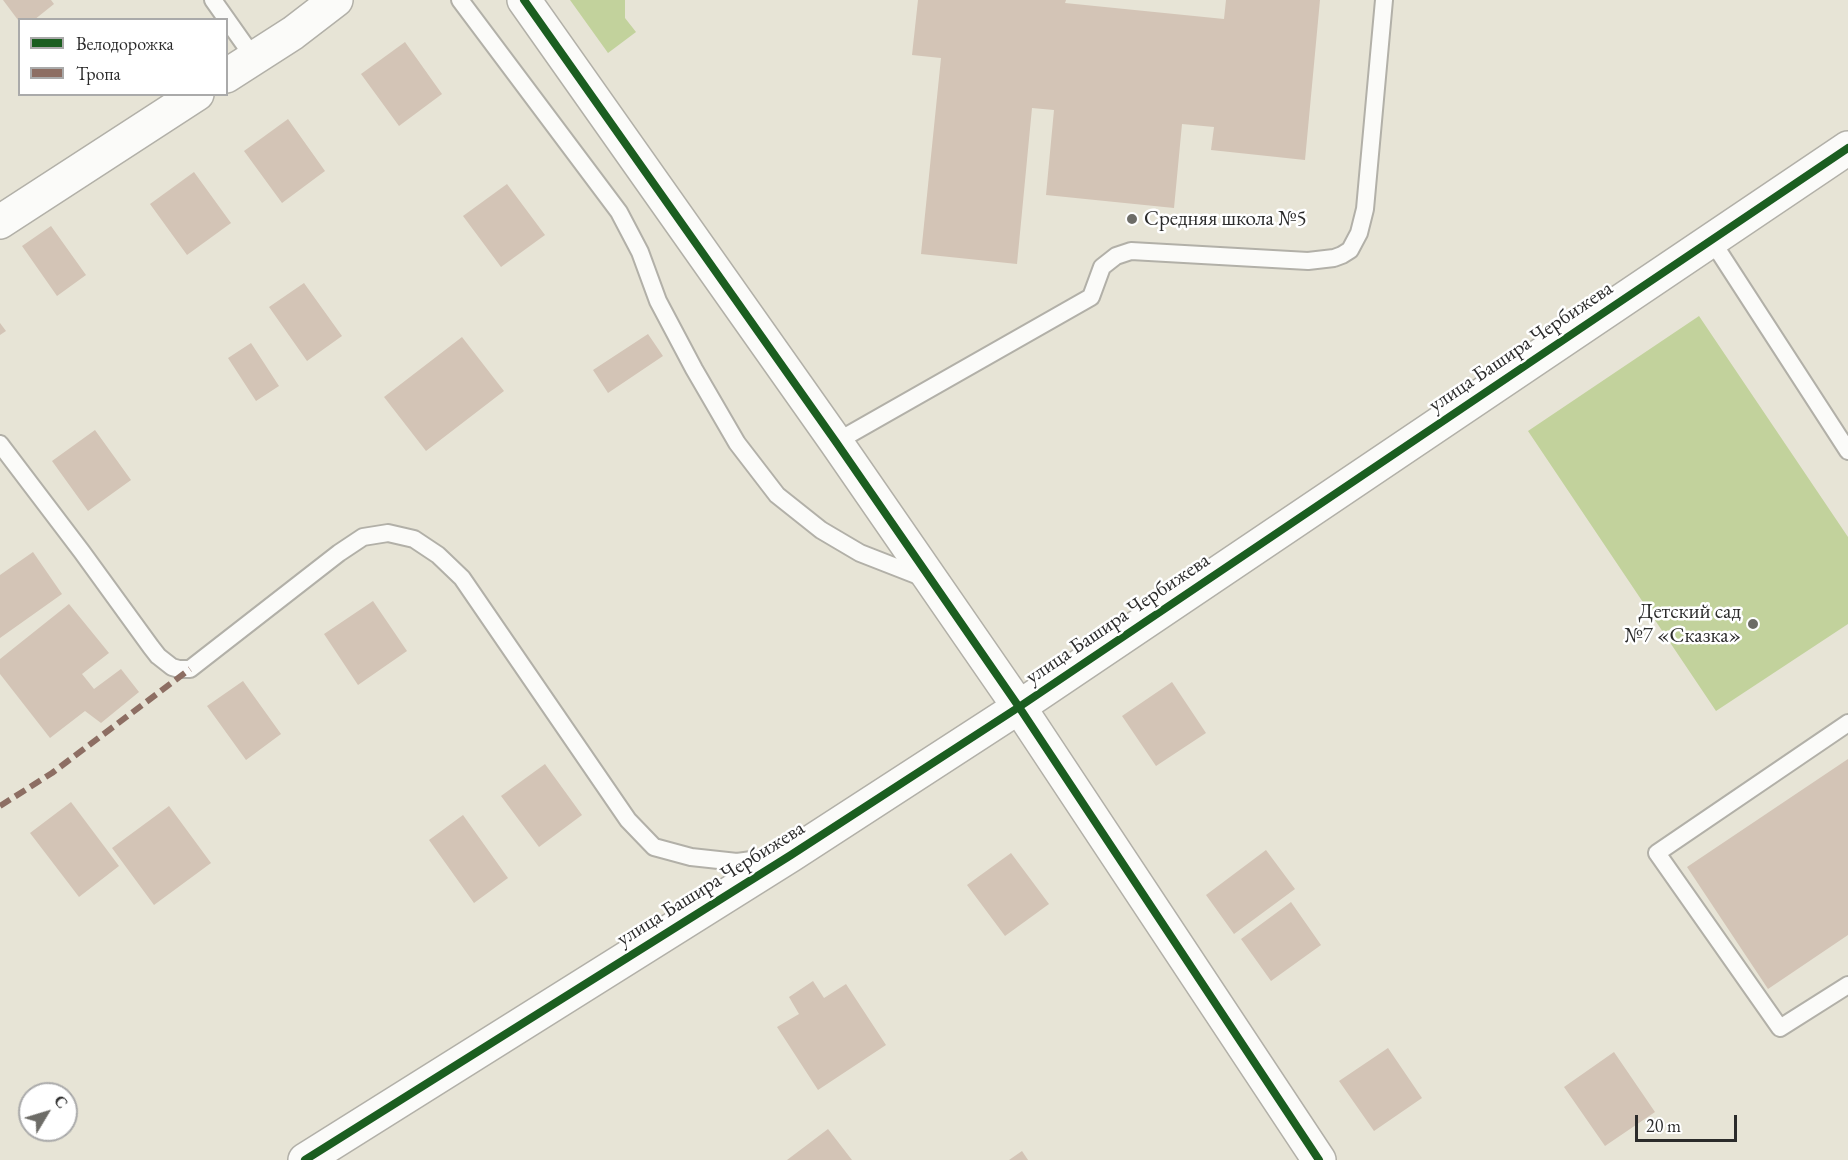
<!DOCTYPE html>
<html>
<head>
<meta charset="utf-8">
<style>
	body { margin:0 }
	#map { position:relative; width:1848px; height:1160px; overflow:hidden; background:#e7e4d6; font-family:"EB Garamond",serif }
	canvas { display:block }
	.legend { position:absolute; left:18px; top:18px; width:210px; height:78px; box-sizing:border-box; background:#fff; border:2px solid #aaa; margin:0; padding:8px 10px; list-style:none; font-size:18px; color:#2b2b2b }
	.legend li { display:flex; align-items:center; gap:12px; height:30px }
	.legend b { width:30px; border:2px solid #aaa }
	.north { position:absolute; left:18px; top:1082px; width:60px; height:60px; box-sizing:border-box; background:#fff; border:2px solid #aaa; border-radius:50%; rotate:52deg; font-size:16px; font-weight:700; line-height:24px; text-align:center; color:#2b2b2b }
	.north::after { content:''; display:block; margin:auto; width:21px; height:27px; background:#6d6c67; clip-path:polygon(50% 0,100% 100%,50% 72%,0 100%) }
	.scale { position:absolute; left:1635px; top:1115px; width:102px; height:27px; box-sizing:border-box; border:3px solid #2b2b2b; border-top:0; padding-left:8px; font-size:18px; line-height:21px; white-space:nowrap; color:#2b2b2b; -webkit-text-stroke:4px #fff; paint-order:stroke }
</style>
</head>
<body>
<div id="map">
<canvas width="1848" height="1160"></canvas>
<ul class="legend">
<li><b style="height:8px;background:#1b5e20"></b>Велодорожка</li>
<li><b style="height:8px;background:#8d6e63"></b>Тропа</li>
</ul>
<div class="north">С</div>
<div class="scale">20 m</div>
</div>
<script>
const ctx = document.querySelector('canvas').getContext('2d');
ctx.lineJoin = 'round';
function paint(path, color) { ctx.fillStyle = color; ctx.fill(path, 'evenodd'); }
const poly = rows => new Path2D(rows.map(r => 'M' + r).join(''));
function stroke(path, color, width, dash) { ctx.strokeStyle = color; ctx.lineWidth = width; ctx.lineCap = dash ? 'butt' : 'round'; ctx.setLineDash(dash || []); ctx.stroke(path); }
function label(font, color, halo, rows, align = 'center') {
  ctx.font = font + ' "EB Garamond",serif'; ctx.lineWidth = 5; ctx.setLineDash([]); ctx.textBaseline = 'middle'; ctx.strokeStyle = halo; ctx.fillStyle = color; for (const [text, x, y, turn = 0] of rows) {
    ctx.save(); ctx.translate(x, y); ctx.rotate((+turn || 0) * Math.PI / 180); ctx.textAlign = isNaN(turn) ? turn : align; if (halo) ctx.strokeText(text, 0, 0); ctx.fillText(text, 0, 0); ctx.restore();
  }
}
paint(poly([
	[570,0,625,0,625,18,636,32,608,53],
	[1699,316,1848,537,1848,624,1716,711,1528,431]
]), '#c2d29c');
paint(poly([
	[3,0,51,0,54,4,34,20,18,20],
	[918,0,1066,0,1065,3,1224,19,1226,0,1320,0,1305,160,1211,150,1214,127,1182,124,1174,208,1046,195,1054,110,1032,108,1017,264,921,254,941,58,912,55],
	[405,42,442,94,399,126,361,74],
	[288,119,325,171,282,203,244,151],
	[194,172,231,223,187,255,150,204],
	[507,184,545,235,501,267,463,216],
	[51,226,86,275,57,296,22,246],
	[304,283,342,336,307,361,269,307],
	[0,323,6,331,0,335],
	[648,334,663,356,608,393,593,370],
	[462,337,504,391,426,451,384,397],
	[251,343,279,386,256,401,228,358],
	[95,430,131,480,88,511,52,461],
	[33,552,62,594,0,638,0,575],
	[373,601,407,651,358,685,324,634],
	[69,604,109,653,82,674,94,689,121,669,139,692,101,723,85,711,50,738,0,674,0,659],
	[243,681,281,734,246,760,207,706],
	[1172,682,1206,733,1156,766,1122,716],
	[1848,759,1848,935,1768,989,1687,867],
	[545,764,582,815,539,847,501,796],
	[71,802,119,866,79,897,30,833],
	[169,806,211,863,154,905,112,848],
	[463,815,508,878,474,903,429,840],
	[1266,850,1295,889,1234,934,1206,895],
	[1011,853,1049,904,1005,936,967,885],
	[1291,902,1321,945,1271,981,1241,939],
	[813,981,824,998,846,984,886,1045,818,1090,777,1027,799,1014,789,997],
	[1388,1048,1422,1098,1374,1131,1339,1081],
	[1614,1052,1655,1112,1605,1146,1564,1087],
	[828,1129,852,1160,787,1160],
	[1022,1151,1028,1160,1009,1160]
]), '#d3c4b6');
const lane = poly([
	[213,0,254,58],
	[460,0,619,212,640,252,658,301,694,369,737,443,777,495,821,530,860,553,924,578],
	[1712,241,1848,451],
	[836,442,1091,297,1102,267,1116,256,1131,251,1308,261,1334,258,1342,255,1350,250,1359,233,1365,209,1384,0],
	[0,444,82,552,151,647,158,656,172,667,179,669,190,669,339,553,363,537,388,533,414,539,438,555,462,578,628,820,654,847,691,857,737,862,774,857],
	[1848,723,1657,853,1780,1028,1848,985]
]);
const street = poly([
	[524,0,836,442,1019,707,1319,1160],
	[226,76,293,33,336,0],
	[0,222,197,94],
	[305,1160,791,855,1019,707,1848,148]
]);
stroke(lane, '#b2b0a8', 20);
stroke(street, '#b2b0a8', 36);
stroke(lane, '#fbfbf9', 16);
stroke(street, '#fbfbf9', 33);
stroke(poly([
	[0,806,52,773,190,669]
]), '#8d6e63', 6, [12, 6]);
stroke(poly([
	[524,0,836,442,1019,707,1319,1160],
	[305,1160,791,855,1019,707,1848,148]
]), '#1b5e20', 8);
for (const [x, y, r, color] of [
	[1132,219,6,"#6d6c67"],
	[1753,624,6,"#6d6c67"]
]) { const dot = new Path2D(); dot.arc(x, y, r, 0, 2 * Math.PI); ctx.fillStyle = color; ctx.fill(dot); stroke(dot, '#fff', 2); }
label('21px', '#2b2b2b', '#fff', [
	["Средняя школа №5",1144,219],
	["Детский сад",1741,612,"right"],
	["№7 «Сказка»",1741,636,"right"]
], 'left');
label('21px', '#2b2b2b', '#fff', [
	["улица Башира Чербижева",1521,347,-34],
	["улица Башира Чербижева",1118,619,-34],
	["улица Башира Чербижева",711,884,-32]
]);
</script>
</body>
</html>
